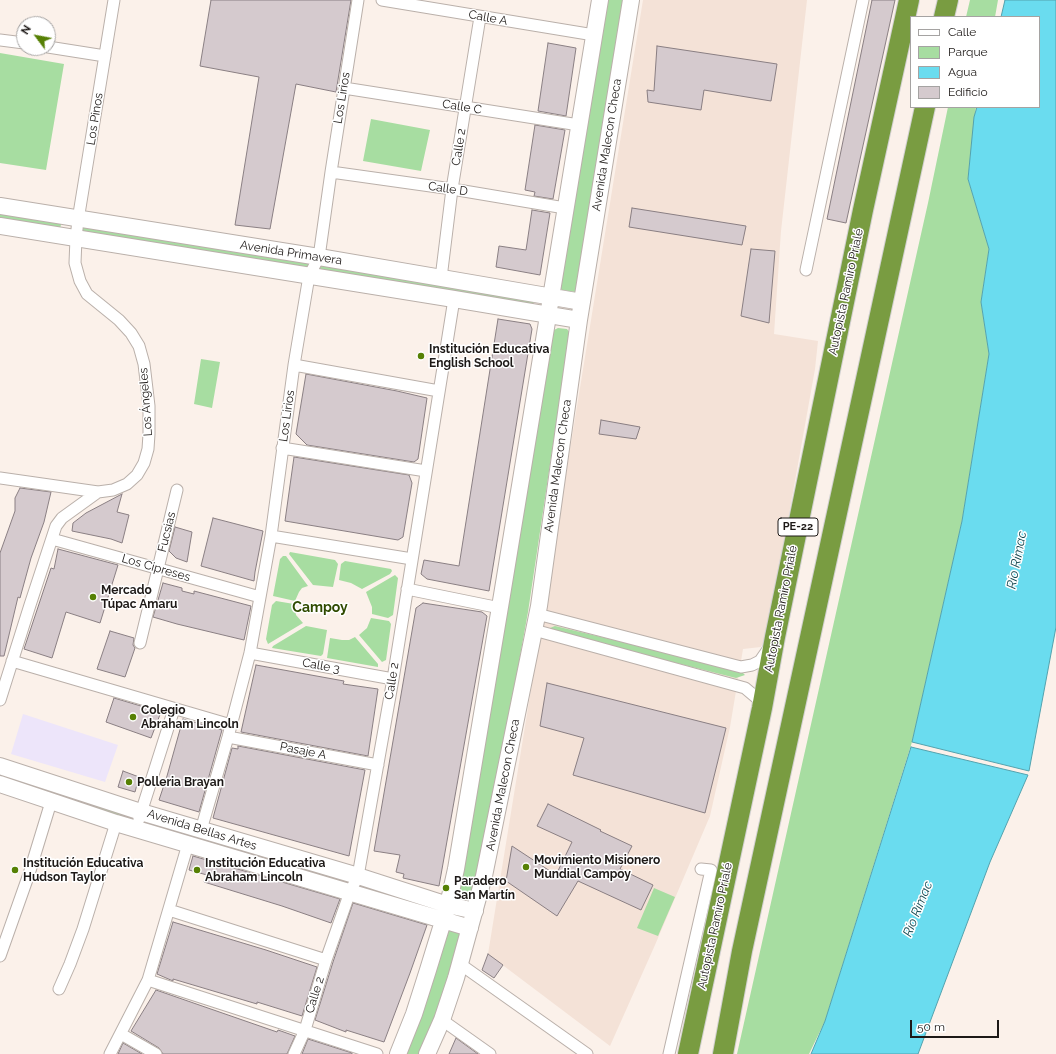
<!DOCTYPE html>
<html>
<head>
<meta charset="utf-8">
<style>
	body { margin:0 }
	#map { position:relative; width:1056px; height:1054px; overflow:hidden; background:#fbf1ea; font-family:Raleway,sans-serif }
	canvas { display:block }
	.legend { position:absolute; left:910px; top:16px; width:130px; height:92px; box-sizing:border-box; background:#fff; border:1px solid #a5a3a2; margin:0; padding:5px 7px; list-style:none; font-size:12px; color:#1d1917 }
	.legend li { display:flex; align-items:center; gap:8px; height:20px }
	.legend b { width:20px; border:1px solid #a5a3a2 }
	.north { position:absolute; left:16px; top:16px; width:40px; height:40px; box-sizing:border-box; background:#fff; border:1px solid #a5a3a2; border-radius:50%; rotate:302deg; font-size:11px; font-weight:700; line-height:16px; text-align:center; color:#1d1917 }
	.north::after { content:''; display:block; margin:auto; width:14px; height:18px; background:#568004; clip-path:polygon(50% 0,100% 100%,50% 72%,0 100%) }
	.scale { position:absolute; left:910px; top:1020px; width:89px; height:18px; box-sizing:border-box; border:2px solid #1d1917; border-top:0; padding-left:5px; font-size:12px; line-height:14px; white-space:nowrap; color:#1d1917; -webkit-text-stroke:3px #fff; paint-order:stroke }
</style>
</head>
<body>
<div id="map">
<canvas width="1056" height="1054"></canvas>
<ul class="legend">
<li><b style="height:5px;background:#fff"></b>Calle</li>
<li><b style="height:11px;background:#a7dda1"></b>Parque</li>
<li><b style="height:11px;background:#6adcef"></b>Agua</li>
<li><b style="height:11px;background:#d5cace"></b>Edificio</li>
</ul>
<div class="north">N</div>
<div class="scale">50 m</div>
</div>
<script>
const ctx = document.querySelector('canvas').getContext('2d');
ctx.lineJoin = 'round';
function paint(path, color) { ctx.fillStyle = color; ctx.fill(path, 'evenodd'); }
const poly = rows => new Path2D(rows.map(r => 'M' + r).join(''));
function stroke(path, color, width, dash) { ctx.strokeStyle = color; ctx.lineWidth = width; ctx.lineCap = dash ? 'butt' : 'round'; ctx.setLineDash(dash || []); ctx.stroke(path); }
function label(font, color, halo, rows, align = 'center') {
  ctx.font = font + ' Raleway,sans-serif'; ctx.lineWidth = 3; ctx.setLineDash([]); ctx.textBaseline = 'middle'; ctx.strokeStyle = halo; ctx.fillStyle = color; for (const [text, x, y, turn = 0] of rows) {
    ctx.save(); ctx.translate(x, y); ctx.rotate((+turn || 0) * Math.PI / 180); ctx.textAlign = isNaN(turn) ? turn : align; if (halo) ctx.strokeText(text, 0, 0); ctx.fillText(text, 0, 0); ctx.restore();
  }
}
paint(poly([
	[23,714,118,745,105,782,11,754]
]), '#ede5fa');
paint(poly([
	[643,0,807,0,781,231,774,334,818,341,815,369,768,632,761,647,743,649,730,727,710,816,655,945,610,1046,488,954]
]), '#f4e2d7');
paint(poly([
	[604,0,626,0,580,285,575,292,562,290,558,285],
	[970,0,998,0,995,17,966,17],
	[0,53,64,64,46,170,0,163],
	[948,107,976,107,968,179,989,249,981,302,989,354,962,521,912,742,825,1021,809,1054,737,1054,928,203],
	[371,119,430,130,421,171,363,161],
	[0,210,62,220,60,229,0,219],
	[82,224,534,299,533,307,80,233],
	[558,328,567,329,572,336,555,431,528,612,488,835,468,904,457,901,454,897,552,331],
	[201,359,220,362,212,408,194,404],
	[290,552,335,560,338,564,333,587,313,585,289,554],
	[283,556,286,556,308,586,302,588,299,592,295,601,273,596,280,559],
	[345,561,391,569,392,571,390,574,362,589,351,583,339,580,341,564],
	[395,575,398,578,393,615,388,618,372,614,372,607,366,592],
	[276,601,294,604,296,615,303,623,268,644,266,639,272,605],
	[371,618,389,621,391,624,386,660,382,662,359,635,367,628],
	[306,626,327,630,323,654,321,656,272,648,273,646],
	[555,626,740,670,745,675,736,678,553,632,550,628],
	[355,637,378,664,378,667,327,658,330,638,342,640,349,640],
	[0,773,344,880,342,884,0,781],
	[654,888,675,897,658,936,637,928],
	[452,928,464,934,453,971,421,1054,403,1054,447,931]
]), '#a7dda1');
const water = poly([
	[1005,0,1056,0,1056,627,1029,771,912,742,962,521,989,354,981,302,989,249,968,179,974,117,977,107,1039,107,1039,17,1001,17,1005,0],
	[911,747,1028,775,990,862,918,1054,811,1054,825,1021,911,747]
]);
paint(water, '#6adcef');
stroke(water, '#53a2ae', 1);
const building = poly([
	[211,0,351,0,336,92,296,84,270,229,235,225,259,77,200,66,211,0],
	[872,0,895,0,846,223,827,219,872,0],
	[548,43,576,48,566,116,538,111,548,43],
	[657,46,777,64,771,101,704,90,701,110,648,102,647,90,654,91,657,46],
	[535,125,565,130,553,199,534,196,535,192,525,190,535,125],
	[632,208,746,226,742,245,629,227,632,208],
	[532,210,550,213,540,275,496,267,499,246,526,250,532,210],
	[751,249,775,251,769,323,741,316,751,249],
	[498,319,530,324,532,329,489,591,427,579,421,574,424,560,459,566,498,319],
	[306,374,397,391,427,398,418,459,414,462,307,445,296,434,306,374],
	[601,420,640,427,636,439,599,434,601,420],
	[294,457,409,475,412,483,403,537,398,540,285,521,294,457],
	[20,488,51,492,44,522,31,558,20,598,18,597,4,656,0,656,0,553,15,511,15,498,20,488],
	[122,494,117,512,129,515,122,543,111,539,72,531,73,523,86,513,122,494],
	[213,518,263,531,255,572,254,581,201,566,213,518],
	[175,527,192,532,187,562,176,558,169,551,175,527],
	[58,549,118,565,100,623,66,612,52,658,24,649,51,568,54,569,58,549],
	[163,583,182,588,182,591,194,594,194,591,251,606,244,640,177,624,153,617,163,583],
	[423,603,482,612,487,616,439,886,403,878,404,874,396,872,400,855,374,851,416,608,423,603],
	[110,631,134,638,133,645,135,648,125,677,97,669,110,631],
	[256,665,344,681,343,684,378,689,368,756,241,732,256,665],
	[547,683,726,728,705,813,573,775,584,738,540,726,547,683],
	[114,698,161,712,151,738,106,722,114,698],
	[183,719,222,730,199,812,159,800,167,776,183,719],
	[238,746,365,770,349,856,213,818,232,748,238,749,238,746],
	[123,771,139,777,135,792,118,787,123,771],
	[548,804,601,830,600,831,632,846,620,869,653,885,641,910,578,881,557,916,506,881,512,846,556,875,572,842,537,826,548,804],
	[193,856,340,899,331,923,282,906,204,882,207,875,189,870,193,856],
	[353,903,427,925,410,973,384,1042,346,1030,346,1032,315,1020,333,962,353,903],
	[173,922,266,950,317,967,302,1016,257,1002,257,1004,173,979,173,981,157,974,173,922],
	[488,954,503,965,494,978,482,970,488,954],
	[156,990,277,1032,278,1030,295,1036,287,1054,163,1054,159,1048,131,1031,156,990],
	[456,1038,478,1054,449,1054,456,1038],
	[308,1039,352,1053,352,1054,302,1054,308,1039],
	[123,1043,142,1054,118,1054,123,1043]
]);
paint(building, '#d5cace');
stroke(building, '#8a7f83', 1);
const street = poly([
	[382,0,594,35],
	[0,40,24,43],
	[48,47,105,56],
	[344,88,579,125],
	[331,172,452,189,565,208],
	[806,270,863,0],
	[441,278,452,189,480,17],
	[294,365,439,391],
	[282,448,426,471],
	[0,478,98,492],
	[271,536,412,559],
	[52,539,260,597],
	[407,589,500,608],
	[537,614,741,667,752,665,760,661,769,648],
	[534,630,745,688,758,699,762,708],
	[140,643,177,490],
	[250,653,393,679],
	[12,661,231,725],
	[0,700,30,605,56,526,62,518,98,492,113,490,127,484,137,475,144,463,148,449,149,434,149,406,144,364,139,346,131,333,119,320,87,294,80,281,75,263,76,238,78,220,114,0],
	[228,737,378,765],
	[139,819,174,709],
	[201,830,228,737,250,653,271,536,294,365,309,276,319,257,331,172,358,0],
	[169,910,326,960],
	[0,956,29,874,51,802],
	[460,964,587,1054],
	[148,980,377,1054],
	[59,989,70,964,83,929,116,823],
	[442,1020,490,1054],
	[121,1034,156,1054],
	[110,1054,148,980,188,844],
	[294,1054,305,1030,326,960,350,892,358,876,393,679,454,299],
	[669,1054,711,870,701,869]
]);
const secondary = poly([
	[0,206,319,257,582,302],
	[0,226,454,299,579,320],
	[0,766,141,812,358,876,448,905,475,911],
	[0,784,116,823,470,928],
	[398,1054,414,1014,428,970,448,905,456,869,502,595,600,0],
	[427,1054,442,1020,456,978,484,876,539,606,579,320,631,0]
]);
const highway = poly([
	[944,17,948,0],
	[688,1054,762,708,775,637,863,210,909,0],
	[723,1054,742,951,925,107]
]);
stroke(street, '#bab0aa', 13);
stroke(secondary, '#bab0aa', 18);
stroke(highway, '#d2d1d1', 22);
stroke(street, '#fff', 11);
stroke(secondary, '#fff', 16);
stroke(highway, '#799c41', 20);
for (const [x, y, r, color] of [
	[421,356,4,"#568004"],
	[93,597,4,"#568004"],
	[133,717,4,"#568004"],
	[129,782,4,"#568004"],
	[526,867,4,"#568004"],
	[15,870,4,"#568004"],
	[197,870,4,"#568004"],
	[446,888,4,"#568004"]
]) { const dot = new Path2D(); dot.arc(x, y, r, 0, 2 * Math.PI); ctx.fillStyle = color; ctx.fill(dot); stroke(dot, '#fff', 1.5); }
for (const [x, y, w] of [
	[798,527,40]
]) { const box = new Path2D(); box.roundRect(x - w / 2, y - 9, w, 18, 3); ctx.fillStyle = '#fff'; ctx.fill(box); stroke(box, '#1d1917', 1); }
label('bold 11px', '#1d1917', null, [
	["PE-22",798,527]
]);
label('12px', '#1d1917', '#fff', [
	["Calle A",488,18,10],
	["Los Lirios",342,98,-81],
	["Calle C",462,107,9],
	["Los Pinos",95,119,-81],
	["Avenida Malecon Checa",607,145,-81],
	["Calle 2",459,147,-81],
	["Calle D",448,189,8],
	["Avenida Primavera",291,253,9],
	["Autopista Ramiro Prialé",846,292,-78],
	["Los Ángeles",146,402,-94],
	["Los Lirios",287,416,-82],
	["Avenida Malecon Checa",558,466,-82],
	["Fucsias",167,532,-76],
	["Los Cipreses",156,568,16],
	["Autopista Ramiro Prialé",781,609,-79],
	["Calle 3",321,666,10],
	["Calle 2",392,681,-81],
	["Pasaje A",303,751,11],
	["Avenida Malecon Checa",503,785,-79],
	["Avenida Bellas Artes",202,830,17],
	["Autopista Ramiro Prialé",715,926,-78],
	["Calle 2",315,995,-73]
]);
label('bold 12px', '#1d1917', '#fff', [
	["Institución Educativa",429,349],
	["English School",429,363],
	["Mercado",101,590],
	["Túpac Amaru",101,604],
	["Colegio",141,710],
	["Abraham Lincoln",141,724],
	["Polleria Brayan",137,782],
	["Movimiento Misionero",534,860],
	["Mundial Campoy",534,874],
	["Institución Educativa",23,863],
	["Hudson Taylor",23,877],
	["Institución Educativa",205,863],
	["Abraham Lincoln",205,877],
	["Paradero",454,881],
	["San Martín",454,895]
], 'left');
label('italic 13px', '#154951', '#fff', [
	["Río Rímac",1017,560,-79],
	["Río Rímac",918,909,-68]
]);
label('bold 14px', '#2f4a00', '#fff', [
	["Campoy",320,608]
]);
</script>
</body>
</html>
